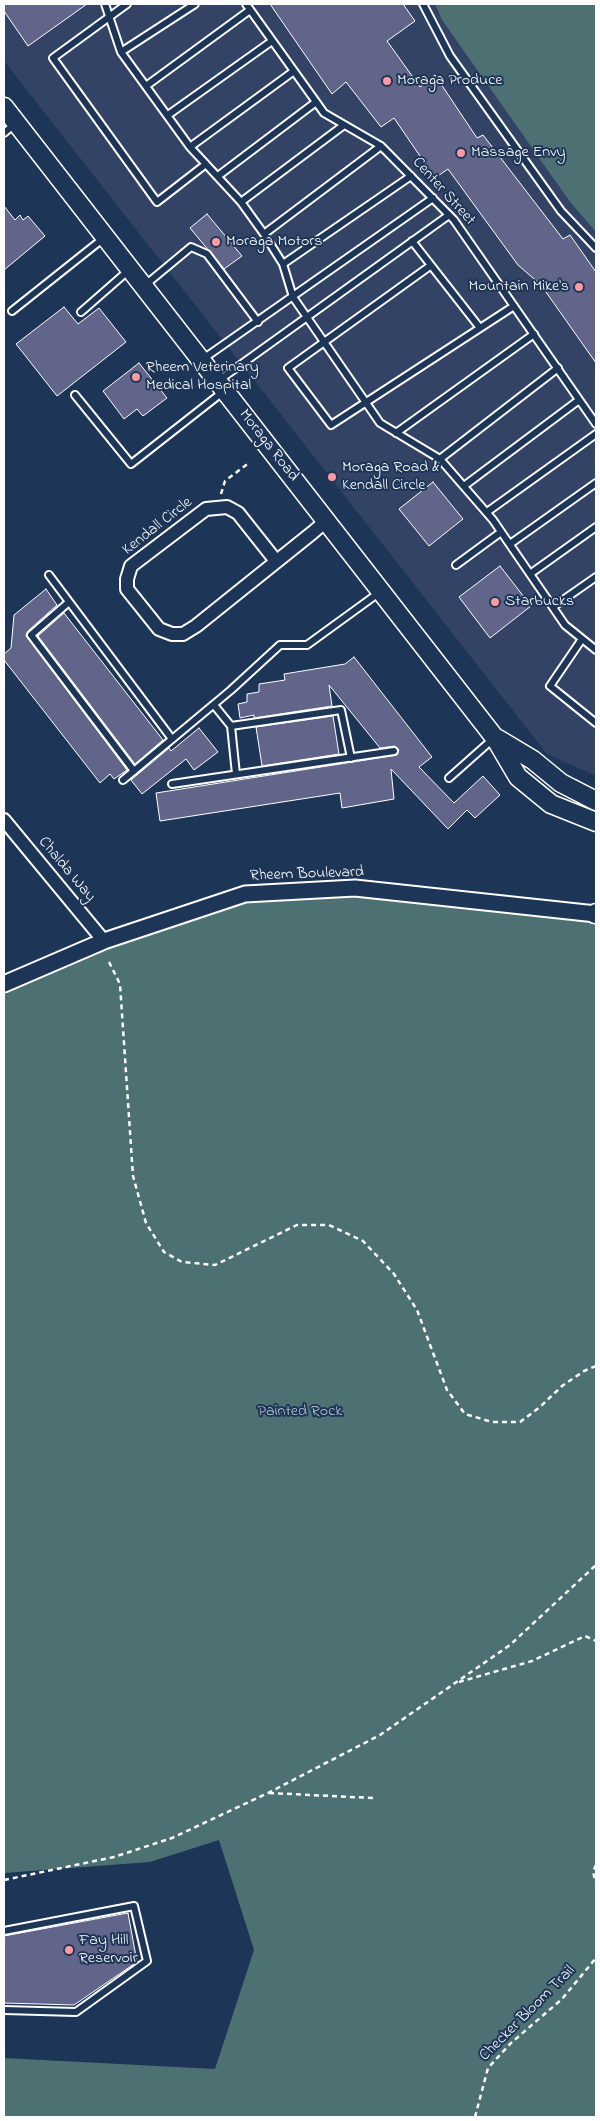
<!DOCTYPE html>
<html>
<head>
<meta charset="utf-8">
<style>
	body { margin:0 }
	#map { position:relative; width:600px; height:2121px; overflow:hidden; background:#1d3557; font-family:"Indie Flower",sans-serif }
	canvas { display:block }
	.frame { position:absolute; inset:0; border:5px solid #fff; pointer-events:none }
</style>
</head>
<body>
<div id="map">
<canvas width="600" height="2121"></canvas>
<div class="frame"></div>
</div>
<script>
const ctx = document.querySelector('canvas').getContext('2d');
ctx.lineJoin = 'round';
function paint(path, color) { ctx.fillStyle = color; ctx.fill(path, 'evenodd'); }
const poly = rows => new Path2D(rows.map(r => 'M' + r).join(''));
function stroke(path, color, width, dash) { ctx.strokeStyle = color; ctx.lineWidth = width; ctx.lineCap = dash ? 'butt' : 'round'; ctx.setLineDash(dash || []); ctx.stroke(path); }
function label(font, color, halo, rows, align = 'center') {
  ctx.font = font + ' "Indie Flower",sans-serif'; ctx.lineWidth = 4; ctx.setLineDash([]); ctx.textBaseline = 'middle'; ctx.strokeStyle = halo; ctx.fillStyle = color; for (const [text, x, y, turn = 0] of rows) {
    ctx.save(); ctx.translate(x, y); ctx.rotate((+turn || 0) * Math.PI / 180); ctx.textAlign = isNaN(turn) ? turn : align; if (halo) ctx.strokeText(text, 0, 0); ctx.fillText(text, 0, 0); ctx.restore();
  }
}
paint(poly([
	[4,4,435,4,442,20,570,202,596,232,596,776,547,754,4,61]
]), '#324366');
paint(poly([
	[435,4,596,4,596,232,570,202,442,20],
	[355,888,596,914,596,2117,4,2117,4,2058,215,2069,254,1950,219,1840,150,1862,4,1873,4,984,245,894]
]), '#4d7072');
const building = poly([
	[4,4,87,4,28,46,4,11,4,4],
	[270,4,403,4,415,21,387,41,420,87,435,75,477,138,483,135,563,239,570,235,596,272,596,363,541,285,518,265,448,169,435,178,394,118,381,127,346,82,332,94,270,4],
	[4,206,15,220,20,215,23,220,28,216,45,236,4,270,4,206],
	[207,214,242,256,224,269,190,228,207,214],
	[64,307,78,324,99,308,126,342,57,396,16,344,64,307],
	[139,363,167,398,143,416,137,409,124,419,103,391,139,363],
	[433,482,463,519,429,546,399,509,433,482],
	[500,566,531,606,490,638,459,597,500,566],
	[46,589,57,605,28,631,26,636,127,770,114,779,110,774,100,783,4,660,4,654,11,648,14,615,46,589],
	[64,613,163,740,135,764,38,636,64,613],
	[354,657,432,757,419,767,454,803,483,776,500,795,475,818,467,810,448,829,391,769,394,799,342,808,340,793,160,821,156,793,397,755,399,750,395,746,380,748,329,685,332,706,254,718,254,715,240,718,238,704,247,702,247,694,259,692,259,684,285,680,284,674,345,664,354,657],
	[333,716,339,754,262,766,256,727,333,716],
	[199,728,218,752,194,770,186,759,142,794,131,780,169,748,171,751,199,728],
	[128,1913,137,1962,74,2005,4,2003,4,1936,128,1913]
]);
paint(building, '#62658a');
stroke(building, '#fff', 1);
const service = poly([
	[105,4,121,52,190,147,241,202,264,234,283,264,293,297,380,423,440,459,493,520,565,625,596,650],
	[127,4,53,58,157,202,206,164],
	[246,4,324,113,381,146,454,220,596,424],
	[423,4,450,56,561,211,596,248],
	[121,52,195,4],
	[146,86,250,10],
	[168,115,272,41],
	[4,133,16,123],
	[190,147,294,71],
	[218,176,316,102],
	[241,202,344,125],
	[264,234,381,146],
	[412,241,480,328],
	[283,264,411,176],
	[430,266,288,368,331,425,514,306],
	[144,286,191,247,207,254,258,322],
	[12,311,105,237],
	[81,312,129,270],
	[203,359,433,198],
	[218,381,449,215],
	[75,395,131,464,224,391],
	[396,433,534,334],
	[440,459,558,368],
	[464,486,579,400],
	[487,512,596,434],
	[510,544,596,483],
	[456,565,501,532],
	[530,574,596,527],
	[49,575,172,739],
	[69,602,31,635,134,771],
	[553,607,596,577],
	[582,639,550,686,596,723],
	[214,705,231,726],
	[236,774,231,726,341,710,351,758],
	[449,778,494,738],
	[123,780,231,690,280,645,307,645,380,592],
	[172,784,394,751],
	[4,1931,134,1906,147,1961,76,2012,4,2010]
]);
const minor = poly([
	[276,561,238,513,227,507,206,509,131,566,127,579,127,589,159,629,172,634,183,634,196,626,312,533,326,521],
	[4,820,104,941]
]);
const tertiary = poly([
	[4,984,104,941,245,894,355,888,596,914]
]);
const secondary = poly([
	[4,107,495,738,518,777,551,804,596,822],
	[498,739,533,760,561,783,596,801],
	[595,914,596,913]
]);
stroke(service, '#fff', 10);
stroke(minor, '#fff', 16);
stroke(tertiary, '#fff', 19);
stroke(secondary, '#fff', 21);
stroke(poly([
	[221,494,225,481,250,462],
	[109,962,120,984,133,1176,146,1223,164,1252,182,1262,215,1265,297,1225,329,1225,363,1241,394,1274,417,1310,447,1390,465,1414,492,1422,520,1422,540,1407,562,1386,584,1371,596,1366],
	[459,1682,532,1661,585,1636,596,1641],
	[269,1793,373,1798],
	[596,1865,593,1872,596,1883],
	[4,1880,114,1857,172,1838,268,1793,380,1735,510,1645,596,1565],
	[475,2117,488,2068,511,2043,562,1999,596,1958]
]), '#fff', 2.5, [5, 4]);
stroke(service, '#1d3557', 6);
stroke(minor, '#1d3557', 12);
stroke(tertiary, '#1d3557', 15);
stroke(secondary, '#1d3557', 18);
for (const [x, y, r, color] of [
	[387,81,5,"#ff9aa2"],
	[461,153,5,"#ff9aa2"],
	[216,242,5,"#ff9aa2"],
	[579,287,5,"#ff9aa2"],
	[136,377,5,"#ff9aa2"],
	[332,477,5,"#ff9aa2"],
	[495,602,5,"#ff9aa2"],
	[69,1950,5,"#ff9aa2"]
]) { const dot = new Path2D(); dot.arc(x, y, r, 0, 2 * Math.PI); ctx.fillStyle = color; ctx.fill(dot); stroke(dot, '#1d3557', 2); }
label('16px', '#fff', '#1d3557', [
	["Moraga Produce",397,81],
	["Massage Envy",471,153],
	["Moraga Motors",226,242],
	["Mountain Mike's",569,287,"right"],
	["Rheem Veterinary",146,368],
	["Medical Hospital",146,386],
	["Moraga Road &",342,468],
	["Kendall Circle",342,486],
	["Starbucks",505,602],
	["Fay Hill",79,1941],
	["Reservoir",79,1959]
], 'left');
label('16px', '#fff', '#1d3557', [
	["Center Street",443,192,48],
	["Moraga Road",268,446,52],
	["Kendall Circle",158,527,-38],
	["Chalda Way",66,870,50],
	["Rheem Boulevard",307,875,-2],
	["Checker Bloom Trail",528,2014,-45]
]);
label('16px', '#b8c6c7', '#1d3557', [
	["Painted Rock",300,1412]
]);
</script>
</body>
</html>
